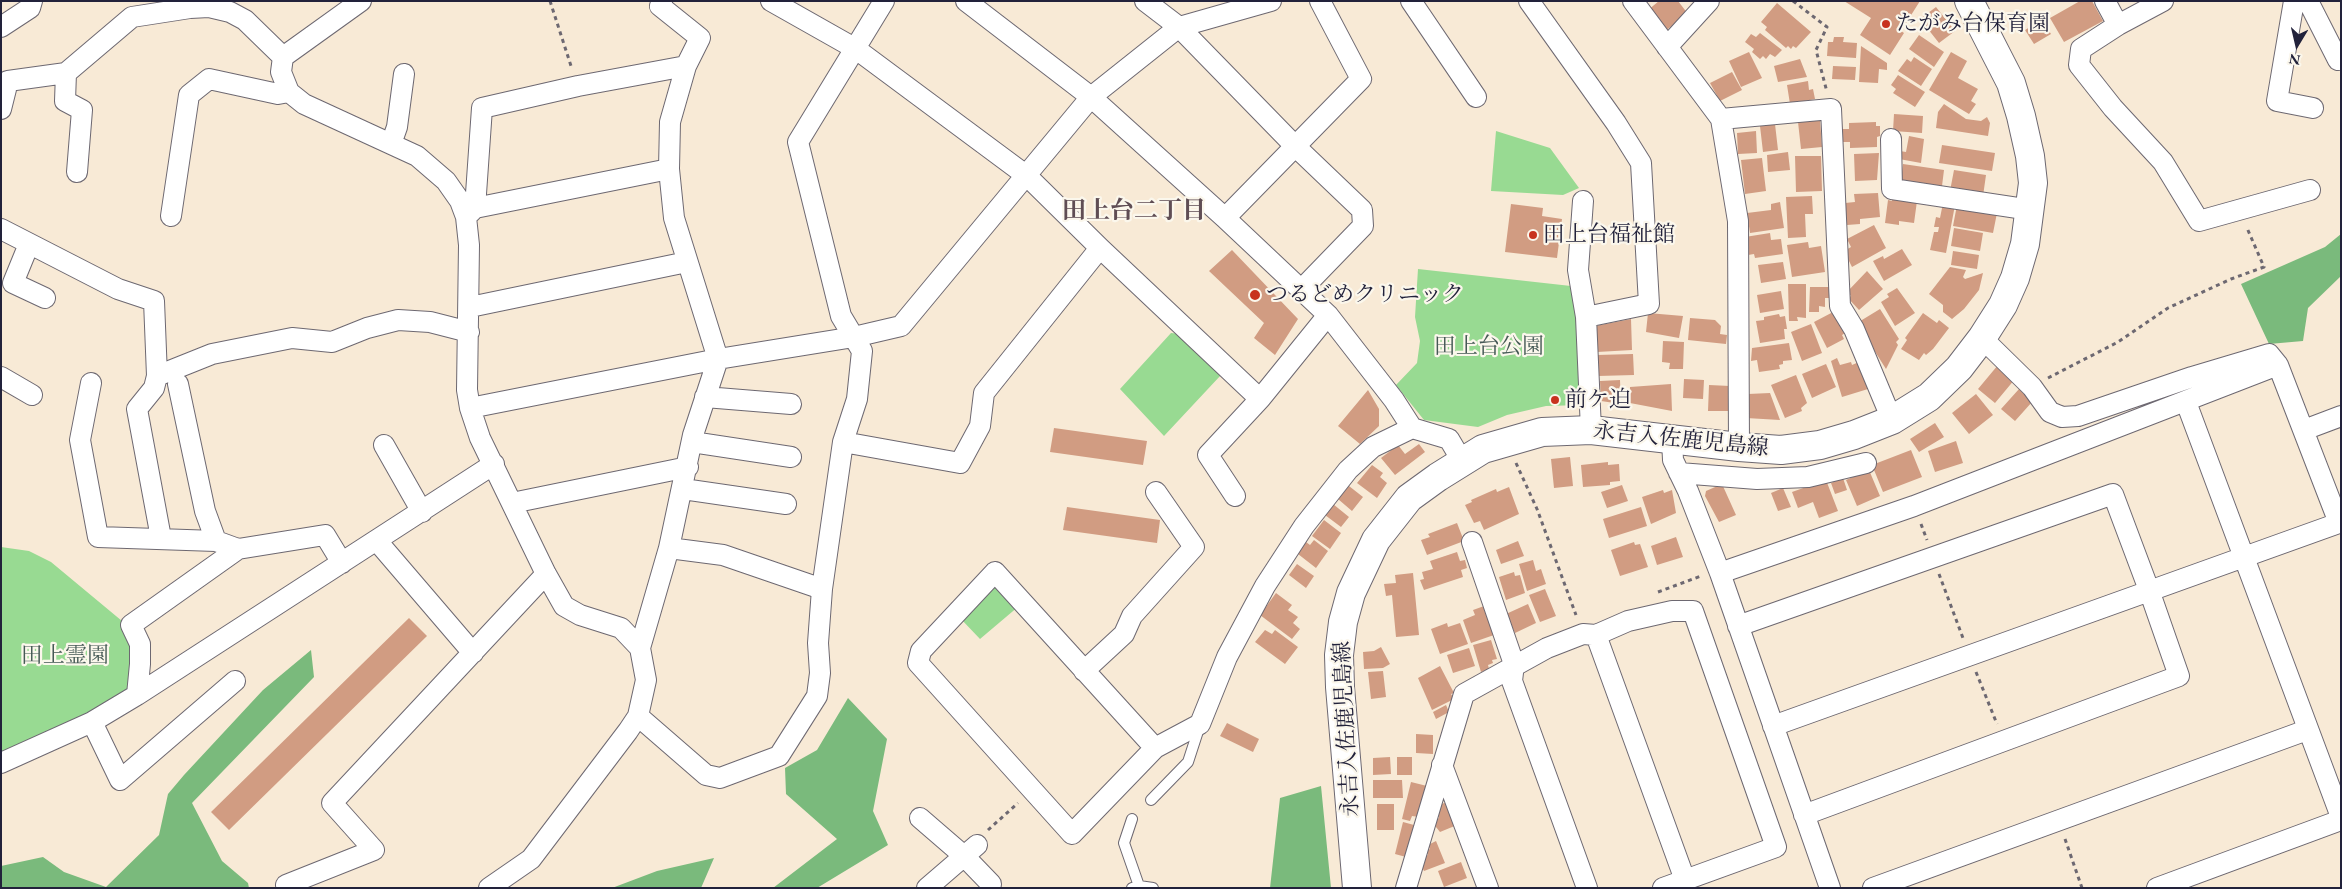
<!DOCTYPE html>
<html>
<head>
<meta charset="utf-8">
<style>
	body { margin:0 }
	#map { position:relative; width:2342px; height:889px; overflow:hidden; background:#f8ead6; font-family:"EB Garamond",serif }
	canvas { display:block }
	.frame { position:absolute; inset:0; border:2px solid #22223b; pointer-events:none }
	.north { position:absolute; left:2272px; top:20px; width:50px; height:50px; -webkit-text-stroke:4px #fbf7ec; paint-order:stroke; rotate:189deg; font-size:14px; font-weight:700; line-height:20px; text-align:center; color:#22223b }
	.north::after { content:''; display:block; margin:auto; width:18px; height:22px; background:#22223b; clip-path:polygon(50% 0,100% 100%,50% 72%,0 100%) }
</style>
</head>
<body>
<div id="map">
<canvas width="2342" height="889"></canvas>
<div class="frame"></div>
<div class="north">N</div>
</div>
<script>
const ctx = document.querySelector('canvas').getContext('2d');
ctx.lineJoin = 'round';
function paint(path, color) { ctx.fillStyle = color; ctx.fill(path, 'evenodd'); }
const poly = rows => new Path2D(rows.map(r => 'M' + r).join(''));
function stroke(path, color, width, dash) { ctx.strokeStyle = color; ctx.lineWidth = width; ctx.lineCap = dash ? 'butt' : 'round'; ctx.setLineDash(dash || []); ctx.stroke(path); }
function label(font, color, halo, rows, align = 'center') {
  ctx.font = font + ' "EB Garamond","Noto Serif JP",serif'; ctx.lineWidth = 4.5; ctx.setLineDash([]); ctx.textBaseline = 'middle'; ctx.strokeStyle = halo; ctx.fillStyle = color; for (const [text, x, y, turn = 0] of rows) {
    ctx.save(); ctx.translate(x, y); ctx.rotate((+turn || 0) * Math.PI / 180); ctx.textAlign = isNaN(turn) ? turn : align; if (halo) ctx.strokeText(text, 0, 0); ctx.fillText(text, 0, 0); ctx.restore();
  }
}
paint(poly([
	[1496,131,1550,148,1579,188,1563,195,1491,191],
	[1418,269,1571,286,1578,314,1583,405,1546,406,1507,415,1478,427,1424,420,1396,385,1417,363,1420,341,1415,317],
	[1171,333,1181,334,1221,375,1164,436,1120,389],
	[1,547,29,551,51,562,122,621,134,638,137,651,126,694,100,713,1,754],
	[991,584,999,585,1019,606,980,639,960,618]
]), '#98da92');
paint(poly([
	[2341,234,2341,276,2308,308,2303,341,2269,344,2241,284,2325,247],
	[311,650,314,677,192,803,222,861,248,883,249,888,1,888,1,866,43,857,64,872,106,887,159,835,168,794,184,775,263,690],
	[848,698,887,739,873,811,888,845,817,888,773,888,837,839,786,794,785,768,817,750],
	[1321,786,1331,888,1270,888,1280,798],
	[714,858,701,888,612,888,657,871]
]), '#7aba7c');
paint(poly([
	[1659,1,1678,1,1688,14,1665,31,1648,10],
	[1844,1,1920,1,1901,31,1904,33,1890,55,1860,35,1871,18],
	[2080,1,2092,1,2103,21,2064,42,2050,18],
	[1777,3,1811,32,1796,48,1793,46,1791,49,1788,46,1786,48,1765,30,1767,27,1761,22],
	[1936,7,1955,31,1939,43,1920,19],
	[2042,20,2051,34,2034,44,2025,30],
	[1760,33,1782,50,1775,57,1770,54,1766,59,1763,56,1760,59,1752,52,1754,49,1745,42,1751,34,1756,37],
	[1919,35,1944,52,1934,67,1909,49],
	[1834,37,1844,37,1843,42,1857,43,1856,58,1827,56,1828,42,1833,42],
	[1861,46,1887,63,1887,70,1879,69,1878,83,1859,82],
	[1749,52,1762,78,1741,87,1729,61],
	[1951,52,1967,61,1958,78,1978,89,1971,101,1976,104,1969,114,1929,90],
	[1914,57,1932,69,1921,86,1898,71,1907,59,1911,62],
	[1800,59,1807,77,1778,82,1774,66],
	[1833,66,1856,67,1855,80,1832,79],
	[1732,72,1742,90,1720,101,1710,83],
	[1898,75,1925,92,1915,107,1893,93,1896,89,1891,85],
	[1808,81,1809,90,1813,89,1815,99,1790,104,1787,85],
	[1944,104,1966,119,1981,121,1987,117,1990,123,1988,136,1936,128,1938,112],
	[1894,114,1923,116,1922,133,1893,131],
	[1820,120,1822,147,1801,149,1798,122],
	[1876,122,1876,126,1880,126,1880,136,1877,137,1877,147,1850,148,1850,142,1840,142,1840,129,1849,129,1849,123],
	[1775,124,1778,150,1763,152,1760,126],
	[1756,131,1757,153,1738,154,1737,133],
	[1909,136,1924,139,1921,163,1899,159,1900,151,1906,152],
	[1942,145,1995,153,1992,171,1939,163],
	[1788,152,1790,170,1768,172,1767,155],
	[1879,153,1877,180,1855,181,1854,154],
	[1795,156,1821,156,1822,191,1796,192],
	[1762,158,1766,191,1745,194,1741,160],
	[1903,164,1944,170,1942,186,1901,180],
	[1954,170,1986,175,1983,196,1950,191],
	[1878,193,1880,217,1860,219,1860,224,1847,225,1845,203,1855,202,1854,194],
	[1812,196,1813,214,1805,214,1806,237,1788,238,1786,197],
	[1892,197,1917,201,1914,223,1899,221,1899,225,1885,223,1888,200,1892,201],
	[1780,202,1784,228,1750,233,1747,213,1771,210,1771,204],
	[1943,203,1955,205,1946,253,1930,250,1934,232,1938,232,1939,227,1934,227,1936,217,1940,218],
	[1511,204,1543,208,1542,216,1562,219,1557,258,1505,252],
	[1957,205,1997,213,1993,233,1953,226],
	[1874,225,1886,248,1852,267,1844,251,1851,247,1847,239],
	[1954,228,1983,233,1980,251,1951,246],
	[1770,233,1771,240,1781,239,1783,254,1755,258,1754,254,1748,255,1745,237],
	[1808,242,1809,248,1821,246,1825,272,1792,277,1787,245],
	[1902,249,1912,265,1884,281,1873,261,1883,256,1884,259],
	[1232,250,1298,319,1275,355,1254,338,1264,323,1209,271],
	[1953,251,1979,255,1977,269,1951,265],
	[1783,262,1786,279,1761,283,1758,265],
	[1950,267,1966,270,1963,277,1965,279,1983,273,1979,290,1964,309,1952,319,1943,312,1943,305,1929,294],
	[1867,271,1883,289,1859,310,1848,298,1851,296,1847,292],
	[1788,284,1806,284,1806,318,1797,317,1798,321,1789,321],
	[1810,287,1829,287,1829,298,1825,298,1825,307,1819,306,1819,312,1809,312],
	[1897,288,1915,313,1895,326,1881,302,1889,297,1887,294],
	[1781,291,1784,309,1760,313,1757,295],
	[1880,309,1899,339,1896,342,1898,345,1886,369,1857,323],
	[1835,311,1847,332,1842,335,1844,339,1827,348,1814,322],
	[1648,313,1683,316,1679,338,1646,332],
	[1923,313,1937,323,1939,320,1949,328,1933,349,1926,355,1924,353,1919,360,1901,349,1907,340,1905,338],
	[1779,314,1780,317,1785,316,1787,329,1784,329,1785,339,1760,343,1756,321,1764,320,1764,317],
	[1690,318,1715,320,1721,326,1720,334,1727,335,1726,344,1688,340],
	[1631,319,1632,350,1597,352,1595,326],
	[1811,324,1822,353,1802,361,1791,332],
	[1663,341,1684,342,1683,369,1669,369,1670,363,1662,362],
	[1789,343,1792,360,1783,361,1783,364,1779,365,1780,369,1759,372,1757,360,1751,361,1752,348],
	[1633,354,1634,375,1598,376,1597,355],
	[1837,358,1840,365,1851,362,1852,365,1859,362,1868,389,1842,397,1831,361],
	[1826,364,1836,387,1812,398,1802,374],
	[1998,365,2015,379,1995,403,1978,389],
	[1796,375,1807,403,1801,408,1802,411,1785,418,1771,385],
	[1684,379,1704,380,1703,399,1683,398],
	[1620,380,1621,404,1601,401,1600,381],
	[1671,384,1672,411,1630,403,1630,387],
	[1709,385,1730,386,1729,411,1708,411],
	[2019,389,2032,402,2015,421,2001,409],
	[1368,390,1379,409,1379,426,1360,444,1338,426],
	[1770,393,1780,420,1746,418,1748,394],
	[1976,394,1993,415,1969,434,1952,413],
	[1935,423,1944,437,1919,452,1910,439],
	[1054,428,1147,441,1143,465,1050,452],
	[1956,441,1963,463,1935,472,1928,451],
	[1419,444,1425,452,1395,475,1381,458,1398,445,1405,454],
	[1911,450,1922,477,1883,492,1872,465],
	[1570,457,1573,486,1554,488,1551,459],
	[1608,462,1608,465,1619,464,1620,481,1610,482,1610,485,1583,487,1581,465],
	[1372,465,1383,473,1380,477,1387,483,1377,498,1357,483],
	[1869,470,1880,496,1857,506,1846,480],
	[1843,478,1847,490,1835,494,1831,483],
	[1826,480,1838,511,1819,518,1813,502,1798,508,1792,492],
	[1722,484,1736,515,1719,522,1705,496,1706,491],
	[1622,485,1628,501,1607,508,1601,492],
	[1349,486,1363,497,1352,511,1338,499],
	[1509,487,1519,514,1484,530,1480,521,1474,523,1465,505,1472,502,1471,500,1496,489,1497,492],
	[1783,488,1791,507,1778,511,1771,493],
	[1663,490,1664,493,1672,490,1676,513,1651,524,1642,497],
	[1333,504,1349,517,1341,527,1325,515],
	[1067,507,1160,520,1157,543,1063,530],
	[1641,507,1647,526,1609,538,1603,519],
	[1324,520,1341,533,1330,549,1312,536],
	[1457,523,1464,541,1427,555,1421,540,1430,537,1428,534],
	[1676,537,1683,557,1657,565,1651,546],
	[1314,540,1328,551,1316,568,1298,554,1306,542,1310,545],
	[1518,541,1524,556,1501,564,1496,550],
	[1634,542,1635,545,1640,544,1648,567,1620,576,1611,550],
	[1457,552,1460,561,1465,560,1467,568,1461,570,1463,577,1424,590,1420,580,1424,579,1422,572,1433,569,1430,561],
	[1533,560,1536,571,1541,569,1546,584,1527,591,1519,564],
	[1297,564,1314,576,1306,588,1289,575],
	[1514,572,1515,576,1520,575,1525,593,1506,600,1499,577],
	[1413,573,1419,635,1396,637,1392,595,1386,596,1384,584,1396,583,1395,575],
	[1545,589,1556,616,1540,622,1529,595],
	[1276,593,1292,605,1288,610,1298,617,1293,623,1300,629,1292,639,1260,615],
	[1528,604,1536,623,1515,633,1506,614],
	[1487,605,1494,635,1471,643,1463,620,1475,615,1473,610],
	[409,618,427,636,229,830,211,812],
	[1447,623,1448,627,1460,623,1468,644,1440,654,1431,629],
	[1265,630,1272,634,1275,630,1298,647,1285,664,1255,642],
	[1491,640,1497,659,1492,660,1493,663,1488,665,1489,669,1481,672,1473,645],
	[1381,647,1390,664,1383,668,1364,669,1363,652,1374,651],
	[1469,648,1475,666,1453,673,1447,655],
	[1440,666,1454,693,1451,694,1454,699,1432,710,1418,678],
	[1383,671,1386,697,1371,699,1368,672],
	[1446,705,1449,712,1436,719,1433,712],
	[1227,723,1259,739,1253,752,1220,736],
	[1416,734,1433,735,1433,754,1416,753],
	[1390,757,1391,774,1373,775,1373,758],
	[1397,757,1412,757,1412,775,1397,775],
	[1373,780,1402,780,1403,798,1373,798],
	[1411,782,1427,786,1419,817,1412,816,1410,821,1402,819],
	[1447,802,1457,825,1440,832,1432,822,1439,818,1436,811,1441,809,1439,805],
	[1377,804,1394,804,1394,830,1377,830],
	[1403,822,1414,825,1406,857,1395,854],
	[1436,841,1445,863,1424,871,1421,865,1425,863,1423,857,1428,855,1426,851,1430,849,1428,845],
	[1461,862,1467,878,1444,887,1438,871]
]), '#d19c82');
const service = poly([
	[1151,800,1188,762,1200,725],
	[1132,819,1124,843,1139,886],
	[1132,888,1139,886,1153,888]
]);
const minor = poly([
	[361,1,283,57,281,72,289,92,304,104,417,156,446,181,460,201,466,217,469,245,467,390,470,408,480,438,546,574,564,606,580,615,621,628,640,648,646,680,638,716,628,731,531,859,489,888],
	[771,1,856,49,1027,176,1100,248,1260,399,1328,315],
	[966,1,1091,97,1225,218,1328,315,1394,400,1412,428,1449,439,1462,461],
	[1145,1,1179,27,1295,146,1362,210,1363,226,1301,290],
	[1411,1,1476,97],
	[1529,1,1616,123,1641,163,1649,304,1586,317],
	[1633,1,1721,119,1738,221,1739,447],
	[2105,1,2118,25],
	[2163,1,2118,25,2081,49,2079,65,2113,108,2163,162,2199,221,2310,190],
	[2294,1,2277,101,2313,108],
	[2308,1,2338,60],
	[1,27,30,8,32,1],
	[1667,47,1709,1],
	[66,73,65,101,82,110,77,172],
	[1,109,8,81,66,73,132,17,190,8,209,7,230,12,245,20,283,57],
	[1721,119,1831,109,1840,306,1854,329,1892,420],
	[1891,139,1892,189,2031,210],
	[391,144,397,127,404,74],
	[1583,201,1578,270,1586,317,1591,430],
	[475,208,669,169],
	[171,216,189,95,209,79,278,94,289,92],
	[466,217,475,208,482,108,578,86,686,66],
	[1225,218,1361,79,1320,1],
	[1,229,118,289,154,301,157,376,154,388,137,409,161,538],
	[29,244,13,283,45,298],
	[470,307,687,262],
	[1982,338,2032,387,2050,412,2062,417,2078,416,2192,377,2269,354,2278,365],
	[157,376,212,354,292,338,332,342,367,328,398,320,430,322,469,332],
	[1,377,32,395],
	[91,383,80,440,98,537,216,541,238,549,325,535,342,563],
	[178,384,205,511,216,541],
	[705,397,791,404],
	[2186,402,2341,817],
	[470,408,718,359,854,337,901,326,1091,97,1179,27,1271,1],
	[2304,430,2341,416],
	[1672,440,1673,460,1688,491,1720,573,1830,888],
	[692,442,791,457],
	[843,442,960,463,980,426,984,393,1100,248],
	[384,445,422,512],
	[1679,473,1757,479,1808,477,1866,463],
	[683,489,786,504],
	[1235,496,1208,455,1260,399],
	[512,503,688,467],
	[377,541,473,653],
	[1472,542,1514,664,1512,681,1587,888],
	[669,548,723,555,822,589],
	[1720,573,1914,506,2278,365,2339,523,1773,726],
	[1738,626,2113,494,2149,590,2179,676,1804,815],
	[1596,635,1628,621,1672,611,1693,611,1776,847,1663,888],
	[640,648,669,548,693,435,718,359,674,218,669,169,670,122,686,66,700,38,660,6,662,1],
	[1084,671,1124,634,1132,616,1194,547,1156,492],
	[137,695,140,664,140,644,131,625,238,549],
	[638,716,706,775,720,778,779,756,817,696,820,673,818,643,822,589,843,442,857,399,862,351,841,316,798,142,884,1],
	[92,722,120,780,235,681],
	[1155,748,995,572,921,651,918,663,1072,834,1155,748,1200,724,1227,657,1265,586,1304,526,1348,470,1373,447,1412,428],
	[1,763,92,722,137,695,494,464],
	[1442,765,1488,888],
	[920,818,964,856,991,884],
	[286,885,374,850,332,803,546,574],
	[927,888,977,845],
	[1406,888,1464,694,1547,648,1583,634,1596,635,1685,880],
	[1873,888,2307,730],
	[2157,888,2341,820]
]);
const primary = poly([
	[1357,888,1340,687,1339,655,1343,622,1351,593,1376,540,1409,498,1438,477,1483,449,1542,432,1591,430,1739,447,1781,450,1820,445,1854,435,1892,420,1929,397,1959,368,1982,338,2003,305,2015,278,2025,244,2033,183,2030,156,2021,116,2011,83,1969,1]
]);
stroke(service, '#6d6871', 12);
stroke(minor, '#6d6871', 22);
stroke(primary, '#6d6871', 30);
stroke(poly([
	[550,1,572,69],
	[1793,1,1827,27,1816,50,1827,92],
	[2048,378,2118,342,2168,308,2231,279,2264,267,2247,228],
	[1516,463,1537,509,1576,615],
	[1921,524,1927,540],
	[1939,574,1963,638],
	[1658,592,1701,576],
	[1976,672,1997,724],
	[988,830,1018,803],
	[2065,839,2082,888]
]), '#6d6871', 3, [4, 4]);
stroke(service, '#fff', 10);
stroke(minor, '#fff', 20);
stroke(primary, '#fff', 28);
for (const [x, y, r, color] of [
	[1886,24,5,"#c8321e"],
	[1533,235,5,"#c8321e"],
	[1255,295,6,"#c8321e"],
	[1555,400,5,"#c8321e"]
]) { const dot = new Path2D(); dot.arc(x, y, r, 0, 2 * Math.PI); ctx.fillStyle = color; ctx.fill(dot); stroke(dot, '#fbf7ec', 2); }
label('22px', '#22223b', '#fbf7ec', [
	["たがみ台保育園",1896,24],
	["田上台福祉館",1543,235],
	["つるどめクリニック",1266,295],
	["前ケ迫",1565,400]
], 'left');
label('22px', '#455955', '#fbf7ec', [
	["田上台公園",1489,347],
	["田上霊園",65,656]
]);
label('22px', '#22223b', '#fbf7ec', [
	["永吉入佐鹿児島線",1681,440,6],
	["永吉入佐鹿児島線",1347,729,-93]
]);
label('bold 24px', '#5f4d54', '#fbf7ec', [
	["田上台二丁目",1134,211]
]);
</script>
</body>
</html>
